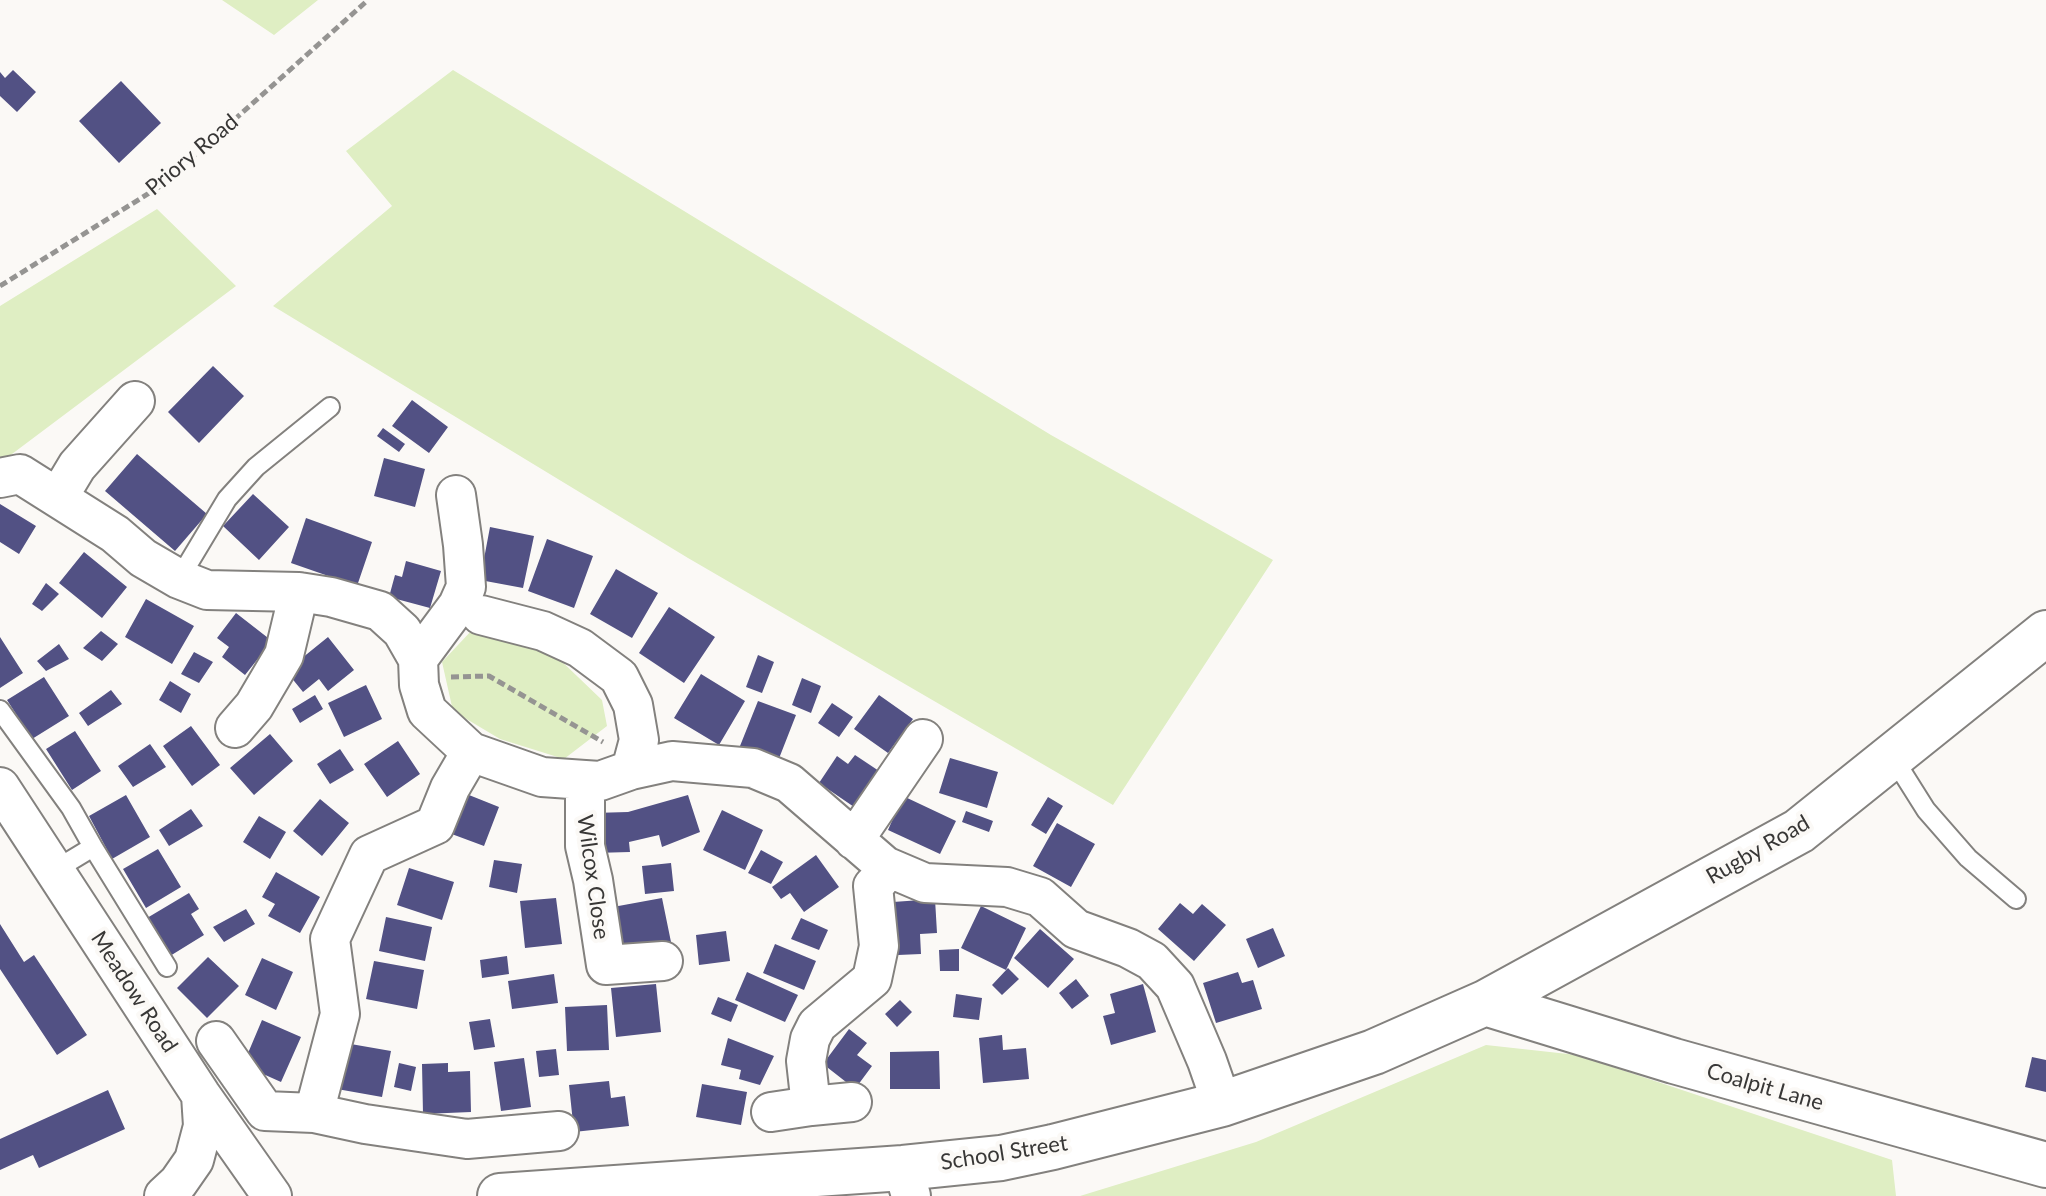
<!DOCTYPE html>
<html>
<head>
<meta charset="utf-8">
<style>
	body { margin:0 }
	canvas { display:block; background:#fbf9f6 }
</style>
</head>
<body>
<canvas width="2046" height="1196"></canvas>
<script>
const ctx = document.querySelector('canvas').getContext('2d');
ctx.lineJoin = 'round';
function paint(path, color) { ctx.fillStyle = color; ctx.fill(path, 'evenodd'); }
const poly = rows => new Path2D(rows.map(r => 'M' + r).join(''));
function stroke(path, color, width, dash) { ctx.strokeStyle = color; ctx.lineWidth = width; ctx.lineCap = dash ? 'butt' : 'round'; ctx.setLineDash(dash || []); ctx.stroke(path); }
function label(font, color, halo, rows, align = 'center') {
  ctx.font = font + ' Lato,sans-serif'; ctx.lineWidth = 8; ctx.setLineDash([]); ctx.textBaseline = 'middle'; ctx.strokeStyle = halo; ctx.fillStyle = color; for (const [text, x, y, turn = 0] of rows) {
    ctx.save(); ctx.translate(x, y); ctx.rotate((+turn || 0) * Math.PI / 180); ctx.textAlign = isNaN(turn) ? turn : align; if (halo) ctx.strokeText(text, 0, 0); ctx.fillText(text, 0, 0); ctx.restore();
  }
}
paint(poly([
	[222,0,318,0,274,35],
	[453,70,1051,435,1273,560,1113,805,688,558,273,306,392,206,346,151],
	[157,209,236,286,0,463,0,306],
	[473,629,554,654,602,700,607,726,564,759,500,739,453,711,442,662],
	[1486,1045,1577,1055,1892,1160,1896,1196,1080,1196,1256,1142]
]), '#dfeec3');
paint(poly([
	[13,70,36,92,17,112,0,96,0,72,5,78],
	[121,81,161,123,119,163,79,121],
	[213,366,244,396,199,443,168,412],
	[412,400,448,427,429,453,392,426],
	[383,428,405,444,399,452,377,436],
	[137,454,207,514,175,551,105,491],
	[384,458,425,469,415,507,374,496],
	[253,494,289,527,259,560,223,526],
	[0,504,36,526,19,554,0,542],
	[306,518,372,542,357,586,291,563],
	[490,527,534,536,523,588,480,580],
	[547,539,593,556,574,608,528,591],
	[84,552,127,587,102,618,59,583],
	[406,561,441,571,430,608,389,597,395,575,402,577],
	[616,569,658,593,632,638,590,614],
	[46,583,59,594,42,611,32,604],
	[146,599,194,626,172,664,125,637],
	[669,607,715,637,684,683,639,653],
	[236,613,272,641,245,675,222,657,229,647,217,638],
	[101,631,118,644,102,661,83,648],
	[0,637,23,673,0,688],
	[328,637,354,670,328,691,319,679,303,692,286,671],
	[59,644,69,659,46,671,37,661],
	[194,652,213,662,199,683,181,674],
	[758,655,774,662,762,693,746,687],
	[701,674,745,701,719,745,674,718],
	[44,677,69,716,32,739,7,700],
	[802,678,821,686,811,713,792,705],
	[170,681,191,694,181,713,159,700],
	[366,685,382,719,344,737,328,703],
	[111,690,122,704,88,726,79,713],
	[315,695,323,709,300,723,292,709],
	[879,695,913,719,888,753,854,729],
	[758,701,796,715,778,761,740,746],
	[832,703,853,717,839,737,818,723],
	[191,726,220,765,192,786,163,746],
	[75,731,101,771,72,790,46,749],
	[270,734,293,761,254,795,230,768],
	[398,741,420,774,387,797,364,764],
	[150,744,166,767,133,787,118,766],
	[340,749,354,770,330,784,317,764],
	[855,755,882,773,857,809,819,783,837,756,848,764],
	[950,758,998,772,987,808,939,793],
	[464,793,499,807,484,846,449,833],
	[126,795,150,837,112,859,89,816],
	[688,795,700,832,662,847,659,835,629,842,630,852,594,853,593,813,628,812],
	[903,796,956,821,940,854,888,830],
	[1048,797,1063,806,1046,834,1031,825],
	[320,799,349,823,322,856,293,831],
	[191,809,203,826,169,846,159,830],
	[722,810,763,830,745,870,703,850],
	[966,811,993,821,989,832,962,822],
	[259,816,286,832,270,859,243,842],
	[1057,823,1095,844,1071,887,1033,866],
	[158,849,181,887,146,908,123,869],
	[761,850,783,862,771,884,748,873],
	[816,855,839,887,804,912,790,893,781,899,772,887],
	[494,860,522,864,517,893,489,887],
	[671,863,674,891,645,894,642,866],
	[409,868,454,882,442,920,397,905],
	[276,872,320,897,300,933,268,916,275,904,262,897],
	[189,893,199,909,191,914,204,935,170,956,147,918],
	[556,898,562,944,525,948,520,901],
	[662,898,671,942,622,951,613,907],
	[935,899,937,933,920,934,921,954,898,955,893,902],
	[1180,903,1193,914,1202,904,1226,925,1194,961,1158,929],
	[981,906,1026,928,1006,970,961,948],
	[246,909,255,924,224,942,213,927],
	[386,917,432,927,425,961,379,951],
	[801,918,828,930,819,950,791,939],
	[0,924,24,962,34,955,87,1035,57,1055,0,969],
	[1273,928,1285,956,1258,968,1246,939],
	[1040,929,1074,959,1048,988,1014,958],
	[726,931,730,961,699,965,696,935],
	[775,944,816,961,804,990,763,973],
	[959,949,959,971,940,971,939,950],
	[507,956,509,974,482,978,480,960],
	[208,957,239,986,207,1018,177,988],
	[262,958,293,972,276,1010,245,995],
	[374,961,424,970,417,1009,366,999],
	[1008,968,1019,979,1002,995,992,985],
	[747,972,798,995,785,1022,735,1000],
	[1238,972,1242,983,1253,980,1262,1009,1216,1023,1203,983],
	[554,974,558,1003,512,1009,508,981],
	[1076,979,1089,996,1072,1009,1059,993],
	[656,984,661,1032,616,1037,611,988],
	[1143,984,1156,1032,1111,1045,1103,1016,1115,1013,1110,994],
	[956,994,982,998,979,1020,953,1017],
	[718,997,738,1005,731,1022,711,1014],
	[900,1000,912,1012,897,1027,885,1014],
	[607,1005,609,1050,567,1051,565,1007],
	[490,1019,495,1047,474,1050,469,1022],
	[262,1020,301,1037,281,1082,243,1065],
	[849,1029,867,1043,857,1055,872,1066,855,1089,823,1064],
	[1002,1035,1003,1050,1026,1048,1029,1079,983,1083,979,1038],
	[728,1038,774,1056,760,1085,739,1079,741,1070,721,1065],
	[345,1043,391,1051,382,1097,337,1089],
	[556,1049,559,1075,539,1077,536,1051],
	[939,1051,940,1089,890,1089,890,1052],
	[2032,1057,2046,1060,2046,1092,2025,1087],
	[524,1058,531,1107,501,1111,494,1062],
	[399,1063,416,1067,411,1091,394,1087],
	[448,1063,448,1072,470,1071,471,1112,423,1114,422,1064],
	[609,1081,611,1098,625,1096,629,1126,574,1132,569,1085],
	[702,1084,747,1092,741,1125,696,1117],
	[108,1090,125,1129,39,1168,33,1155,0,1170,0,1139]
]), '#525184');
const lane = poly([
	[179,579,227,499,256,467,330,407],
	[0,710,71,808,93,847,55,870],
	[1892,756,1926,810,1968,858,2016,899],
	[93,847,167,967]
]);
const street = poly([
	[0,478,20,474,115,534,143,558,179,579,207,590,299,592,331,597,380,611,402,631,418,659,419,685,427,711,471,752,542,777,585,780,600,781,631,770,672,761,753,768,789,783,885,866,925,883,1007,887,1040,897,1076,929,1128,948,1152,961,1175,986,1207,1061,1222,1104],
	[59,496,77,466,135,401],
	[481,615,543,631,580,648,619,677,633,705,639,740,631,770],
	[418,659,458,605,466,587,463,545,456,495],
	[235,728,254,706,284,655,299,592],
	[471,752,450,788,435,825,369,855,330,939,340,1014,314,1113,365,1124,467,1139,559,1131],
	[585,780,585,846,593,880,606,965,663,961],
	[0,787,201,1095,272,1196],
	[854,840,923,739],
	[216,1041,265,1111,314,1113],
	[852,1102,811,1106,806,1061,810,1039,817,1025,872,979,879,946,873,886,880,879,885,866],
	[771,1112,811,1106],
	[903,1168,911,1196],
	[164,1196,178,1183,194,1160,203,1126,201,1095]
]);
const secondary = poly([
	[1485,1003,1674,1061,2046,1165],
	[500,1196,903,1168,1001,1158,1053,1147,1222,1104,1374,1052,1485,1003,1799,831,2046,633]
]);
stroke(lane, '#83817e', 22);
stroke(street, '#83817e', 42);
stroke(secondary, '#83817e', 48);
stroke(poly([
	[0,286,159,187,368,0],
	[451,677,489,676,603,742]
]), '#959492', 5, [8, 4]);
stroke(lane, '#fff', 18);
stroke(street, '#fff', 38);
stroke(secondary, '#fff', 44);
label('22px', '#383736', '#fbf9f6', [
	["Priory Road",192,155,-40],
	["Rugby Road",1758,850,-30],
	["Wilcox Close",593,877,82],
	["Meadow Road",134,992,57],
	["Coalpit Lane",1765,1087,16],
	["School Street",1004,1153,-9]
]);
</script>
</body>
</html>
